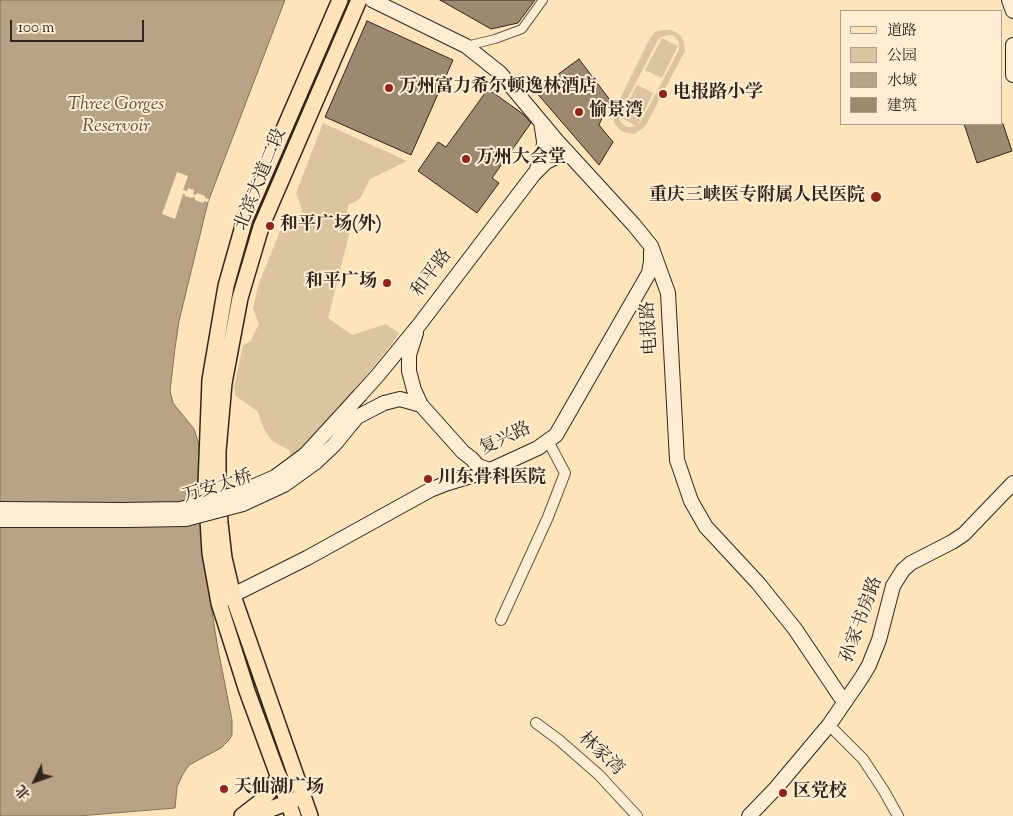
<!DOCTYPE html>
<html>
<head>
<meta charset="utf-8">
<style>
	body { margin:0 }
	#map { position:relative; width:1013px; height:816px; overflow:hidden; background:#fee4bb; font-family:"Sorts Mill Goudy","Noto Serif SC",serif }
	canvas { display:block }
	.legend { position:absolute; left:840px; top:10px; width:162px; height:115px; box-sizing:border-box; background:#feedd3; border:1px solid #ad9d8b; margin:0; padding:6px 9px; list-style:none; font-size:15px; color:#33251e }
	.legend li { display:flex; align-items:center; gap:10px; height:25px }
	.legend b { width:25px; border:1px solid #ad9d8b }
	.north { position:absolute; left:10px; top:756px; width:50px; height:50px; -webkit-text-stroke:4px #feedd3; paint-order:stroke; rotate:228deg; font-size:14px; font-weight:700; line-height:20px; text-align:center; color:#33251e }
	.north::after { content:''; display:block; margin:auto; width:18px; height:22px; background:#33251e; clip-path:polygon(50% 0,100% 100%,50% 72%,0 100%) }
	.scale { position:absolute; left:10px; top:20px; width:134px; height:22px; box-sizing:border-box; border:2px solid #33251e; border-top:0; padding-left:6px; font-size:15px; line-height:18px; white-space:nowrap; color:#33251e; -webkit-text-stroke:4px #feedd3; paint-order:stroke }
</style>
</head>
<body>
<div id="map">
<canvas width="1013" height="816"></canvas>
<ul class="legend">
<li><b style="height:6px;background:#fee4bb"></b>道路</li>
<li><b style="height:14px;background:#dbc4a0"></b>公园</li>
<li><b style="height:14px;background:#b9a386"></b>水域</li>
<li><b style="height:14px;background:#9d8870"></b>建筑</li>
</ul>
<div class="north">北</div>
<div class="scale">100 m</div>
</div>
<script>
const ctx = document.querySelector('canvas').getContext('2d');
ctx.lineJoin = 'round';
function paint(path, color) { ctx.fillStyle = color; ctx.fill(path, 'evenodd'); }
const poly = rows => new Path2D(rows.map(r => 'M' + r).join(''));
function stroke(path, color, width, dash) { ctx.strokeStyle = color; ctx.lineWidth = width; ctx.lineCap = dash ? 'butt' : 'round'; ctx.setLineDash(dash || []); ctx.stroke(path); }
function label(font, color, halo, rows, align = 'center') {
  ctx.font = font + ' "Sorts Mill Goudy","Noto Serif SC",serif'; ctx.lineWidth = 4; ctx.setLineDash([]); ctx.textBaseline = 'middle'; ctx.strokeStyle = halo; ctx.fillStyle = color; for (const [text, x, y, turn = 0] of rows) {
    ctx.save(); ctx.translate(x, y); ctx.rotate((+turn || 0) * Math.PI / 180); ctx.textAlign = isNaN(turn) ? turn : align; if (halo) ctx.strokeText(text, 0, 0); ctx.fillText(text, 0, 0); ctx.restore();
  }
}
paint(poly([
	[662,30,670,30,676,32,681,36,684,42,685,51,646,125,641,130,634,134,627,133,620,130,615,124,613,119,613,113,650,38,655,32],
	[668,35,672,35,676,38,679,42,679,50,640,123,638,125,653,93,637,85,620,117,636,126,630,127,626,127,620,121,619,115,658,40,661,37],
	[662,38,678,46,662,78,645,70],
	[323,123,407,161,370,179,361,197,355,202,349,204,347,211,351,227,328,318,352,335,386,324,399,333,391,345,337,412,307,443,291,457,289,450,272,441,263,427,258,412,236,396,234,388,243,345,250,342,259,324,253,309,258,286,280,231,284,231,295,224,300,218,302,209,296,193]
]), '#dbc4a0');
const water = poly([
	[0,0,285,0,208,202,179,321,175,348,170,391,173,403,194,429,199,445,204,563,218,649,232,720,232,735,229,740,221,748,189,765,183,774,177,787,175,808,78,816,0,816,0,0]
]);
paint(water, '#b9a386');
stroke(water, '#83715c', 1);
paint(poly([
	[177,172,188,176,183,190,187,191,188,188,194,190,193,194,196,195,197,193,205,196,205,198,209,199,208,202,204,201,203,203,195,200,195,198,193,197,192,198,185,196,185,194,183,194,175,219,162,214]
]), '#fee4bb');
const building = poly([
	[440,0,535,0,518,23,491,29,440,0],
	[367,21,453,60,411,155,325,117,367,21],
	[579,59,610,100,599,125,613,142,599,165,535,91,579,59],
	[488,89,523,114,531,123,492,178,499,183,477,213,418,171,438,142,446,147,488,89],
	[964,124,1003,124,1012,151,977,163,964,124]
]);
paint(building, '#9d8870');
stroke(building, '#33251e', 1);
const pedestrian = poly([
	[466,46,495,39,522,29,543,0]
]);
const minor = poly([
	[501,620,548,517,565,473,548,441],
	[536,723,559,740,599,775,637,816],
	[829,725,863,759,884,791,898,816]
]);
const secondary = poly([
	[372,0,466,46,500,73,557,141,634,225,651,246,668,293,677,460,691,501,706,527,758,583,795,629,844,702],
	[1009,0,1013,11],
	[1013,45,1013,75],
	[537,169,543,156,544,141,541,122],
	[416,333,409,355,409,371,414,390,421,405,463,452,472,459,478,466,490,470],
	[360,395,378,375,419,325,534,174,546,162,558,156,570,156],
	[384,403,400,399,421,405],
	[223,600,307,558,430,490,445,484,490,470,538,448,556,435,649,273,651,261,651,252],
	[749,816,776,788,829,725,862,677,869,665,879,640,893,586,903,570,911,563,952,542,964,534,1013,483]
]);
const primary = poly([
	[242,816,260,802,269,792,279,776],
	[252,816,297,799],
	[293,816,247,691,219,603,210,553,206,485,210,380,226,286,245,219,340,0],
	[310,816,233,596,224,558,220,523,218,488,218,451,224,383,240,298,261,227,359,0]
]);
stroke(pedestrian, '#665545', 10);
stroke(minor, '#665545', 12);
stroke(secondary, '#33251e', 16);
stroke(primary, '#33251e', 18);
stroke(pedestrian, '#feedd3', 8);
stroke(minor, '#feedd3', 10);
stroke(secondary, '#feedd3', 14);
stroke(primary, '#fee4bb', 15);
const secondaryBridge = poly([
	[0,509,122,510,181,509,236,494,275,477,306,454,360,395],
	[0,520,126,520,186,519,243,504,284,485,316,462,334,445,357,417,384,403]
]);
stroke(secondaryBridge, '#33251e', 16, []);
stroke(secondaryBridge, '#feedd3', 14);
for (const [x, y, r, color] of [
	[389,88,5,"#8f2418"],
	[663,94,5,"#8f2418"],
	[579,112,5,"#8f2418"],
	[466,159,5,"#8f2418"],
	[876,197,6,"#8f2418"],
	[270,226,5,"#8f2418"],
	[387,283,5,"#8f2418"],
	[428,479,5,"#8f2418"],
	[224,789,5,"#8f2418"],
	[783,793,5,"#8f2418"]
]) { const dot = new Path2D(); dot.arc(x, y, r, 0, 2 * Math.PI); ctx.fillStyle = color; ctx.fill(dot); stroke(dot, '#feedd3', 2); }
label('bold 18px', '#33251e', '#feedd3', [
	["万州富力希尔顿逸林酒店",399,88],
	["电报路小学",673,94],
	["愉景湾",589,112],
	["万州大会堂",476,159],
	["重庆三峡医专附属人民医院",865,197,"right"],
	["和平广场(外)",280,226],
	["和平广场",377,283,"right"],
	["川东骨科医院",438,479],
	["天仙湖广场",234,789],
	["区党校",793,793]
], 'left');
label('18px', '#33251e', '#feedd3', [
	["北滨大道二段",262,180,-68],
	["和平路",433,274,-53],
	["电报路",651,328,-94],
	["复兴路",506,440,-25],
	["万安大桥",218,488,-17],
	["孙家书房路",863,620,-70],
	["林家湾",600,755,43]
]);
label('italic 19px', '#625142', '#feedd3', [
	["Three Gorges",116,106],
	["Reservoir",116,128]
]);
</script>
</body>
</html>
